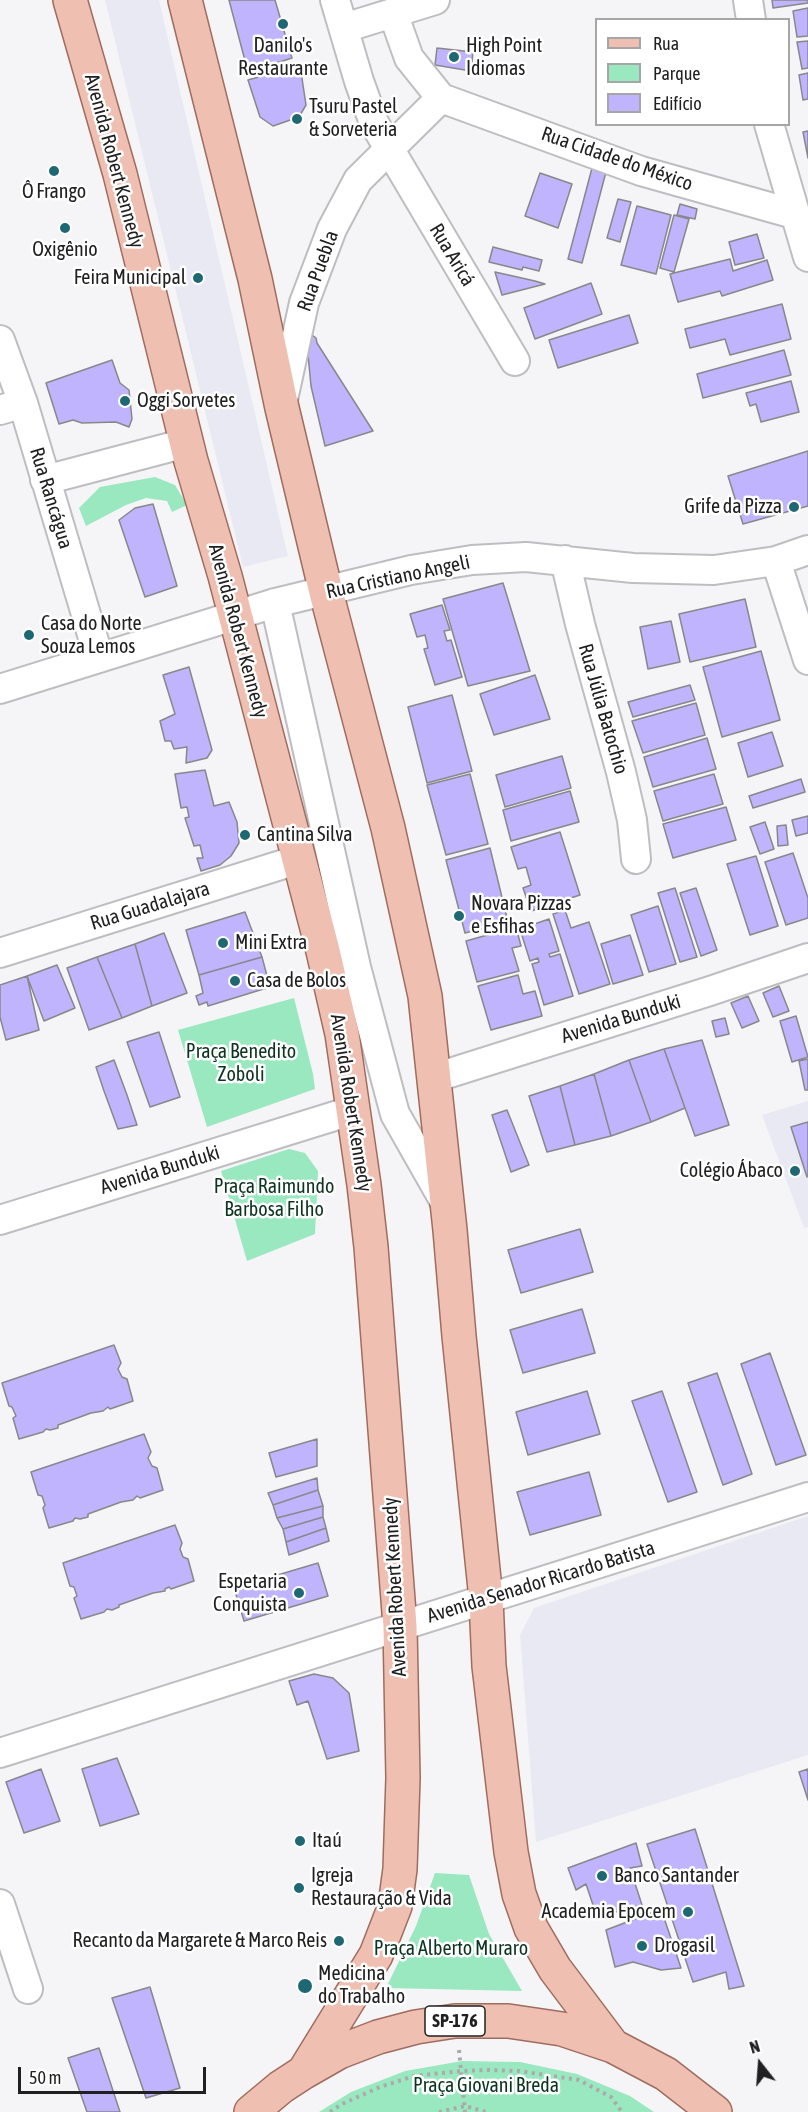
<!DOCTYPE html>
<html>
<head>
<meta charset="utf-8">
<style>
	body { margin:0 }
	#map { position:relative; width:808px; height:2112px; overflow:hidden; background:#f5f5f8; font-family:"Asap Condensed",sans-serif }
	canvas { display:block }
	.legend { position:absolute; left:595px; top:18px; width:195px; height:108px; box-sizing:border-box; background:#fff; border:2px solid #a6a6a6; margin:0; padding:8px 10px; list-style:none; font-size:18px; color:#202021 }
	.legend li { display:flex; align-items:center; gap:12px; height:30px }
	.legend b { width:30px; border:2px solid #a6a6a6 }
	.north { position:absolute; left:730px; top:2034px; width:60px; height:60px; -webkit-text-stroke:4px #fff; paint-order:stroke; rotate:343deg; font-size:16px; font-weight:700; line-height:24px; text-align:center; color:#202021 }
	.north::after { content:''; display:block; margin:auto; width:21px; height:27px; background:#202021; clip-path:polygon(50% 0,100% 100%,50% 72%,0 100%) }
	.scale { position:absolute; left:18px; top:2067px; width:188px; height:27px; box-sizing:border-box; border:3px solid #202021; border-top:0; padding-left:8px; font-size:18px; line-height:21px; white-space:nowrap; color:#202021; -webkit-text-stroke:4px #fff; paint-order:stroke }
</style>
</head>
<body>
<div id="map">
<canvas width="808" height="2112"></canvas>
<ul class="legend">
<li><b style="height:8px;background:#efbfb2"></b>Rua</li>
<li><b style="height:16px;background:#99e8bf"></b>Parque</li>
<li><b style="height:16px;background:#c0b4fe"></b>Edifício</li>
</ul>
<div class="north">N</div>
<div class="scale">50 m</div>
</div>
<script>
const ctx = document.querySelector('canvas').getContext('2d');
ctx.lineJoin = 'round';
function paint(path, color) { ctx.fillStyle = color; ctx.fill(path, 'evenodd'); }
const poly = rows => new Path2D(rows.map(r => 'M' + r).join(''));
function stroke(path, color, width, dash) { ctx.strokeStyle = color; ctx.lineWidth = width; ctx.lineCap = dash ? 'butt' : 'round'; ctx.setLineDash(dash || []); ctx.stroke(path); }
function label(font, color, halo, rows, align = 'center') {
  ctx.font = font + ' "Asap Condensed",sans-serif'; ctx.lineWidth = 5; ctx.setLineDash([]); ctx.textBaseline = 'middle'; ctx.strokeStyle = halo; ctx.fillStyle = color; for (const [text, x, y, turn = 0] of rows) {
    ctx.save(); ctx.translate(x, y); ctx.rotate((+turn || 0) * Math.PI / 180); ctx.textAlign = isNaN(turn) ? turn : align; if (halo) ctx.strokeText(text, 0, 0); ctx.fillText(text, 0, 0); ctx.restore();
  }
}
paint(poly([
	[105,0,159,0,288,556,243,567],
	[808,1101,808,1227,804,1228,762,1115],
	[808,1516,808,1755,536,1842,520,1635,534,1608]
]), '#e9e9f3');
paint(poly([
	[155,477,175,485,187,505,172,512,167,501,146,498,126,505,86,526,79,508,100,487],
	[294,998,313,1074,315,1089,207,1127,178,1030],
	[289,1149,305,1153,318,1171,315,1234,247,1261,221,1171],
	[435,1873,469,1875,489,1934,522,1991,386,1988,416,1926],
	[462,2061,520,2062,577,2074,630,2096,654,2112,319,2112,351,2092,405,2071]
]), '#99e8bf');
const building = poly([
	[229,0,275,0,292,58,248,72,229,0],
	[772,0,808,0,808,3,773,8,772,0],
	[808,8,808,36,797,37,793,11,808,8],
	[808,41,808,68,802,69,797,42,808,41],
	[437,48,473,52,471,71,435,65,437,48],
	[300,65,306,105,299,117,273,126,260,117,248,80,300,65],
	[808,73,808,99,803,100,799,75,808,73],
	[808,131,808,158,803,132,808,131],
	[592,168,606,172,582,263,568,259,592,168],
	[540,173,572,184,558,228,525,216,540,173],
	[618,199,631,202,620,242,607,238,618,199],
	[680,204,697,209,695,219,677,215,680,204],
	[637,206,671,215,656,274,621,265,637,206],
	[674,215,689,219,674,272,660,268,674,215],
	[757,234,764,258,735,265,729,242,757,234],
	[493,247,542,260,539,271,523,267,522,270,489,262,493,247],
	[730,259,733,271,767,260,773,280,722,296,720,291,678,302,670,274,730,259],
	[495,272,535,281,545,284,502,295,495,272],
	[591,283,602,314,535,339,524,308,591,283],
	[782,304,791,339,730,355,725,339,690,348,685,329,782,304],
	[629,315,638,343,558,368,549,340,629,315],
	[312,335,316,338,317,343,373,431,325,446,311,386,307,344,312,335],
	[784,350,791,375,703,398,697,374,784,350],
	[112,360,120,383,129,390,132,419,129,427,116,422,82,423,73,420,59,424,46,383,112,360],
	[791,381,799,412,761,422,756,404,750,406,746,393,791,381],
	[808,451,808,506,743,524,728,476,808,451],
	[153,504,177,586,145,597,119,520,135,508,153,504],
	[503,583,530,671,468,686,443,599,503,583],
	[745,599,756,647,690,662,679,614,745,599],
	[442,605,450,630,444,631,447,641,451,640,462,677,435,685,424,649,428,648,425,635,417,637,410,614,442,605],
	[671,621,680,662,648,669,640,627,671,621],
	[761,651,780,720,722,737,703,667,761,651],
	[189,667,212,750,207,758,186,763,187,747,174,749,171,741,165,741,160,721,175,714,163,675,189,667],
	[535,675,550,719,494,735,480,694,535,675],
	[690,685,695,700,633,717,628,702,690,685],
	[452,695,472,771,427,783,408,707,452,695],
	[696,703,705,735,643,753,632,721,696,703],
	[772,732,783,766,748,777,738,743,772,732],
	[707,738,716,769,653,787,644,757,707,738],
	[562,756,571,788,505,807,496,775,562,756],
	[205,770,214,806,229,802,237,822,239,843,231,856,220,865,201,871,197,858,203,858,200,845,194,846,185,818,189,817,187,807,181,808,175,774,205,770],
	[470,774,488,844,446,855,427,785,470,774],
	[714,774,723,804,663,821,654,791,714,774],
	[801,779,805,792,753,808,749,796,801,779],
	[570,791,579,822,511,841,503,810,570,791],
	[726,807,736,840,673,858,663,824,726,807],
	[808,816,808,833,796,836,792,820,808,816],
	[765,822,774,849,760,854,750,827,765,822],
	[786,825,788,845,778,846,777,826,786,825],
	[560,832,580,895,531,911,523,888,531,885,526,867,518,869,511,847,560,832],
	[490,848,508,922,465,933,446,860,490,848],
	[793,853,808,898,808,918,786,925,765,862,793,853],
	[756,856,778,926,750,935,727,864,756,856],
	[675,888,697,957,680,962,658,893,675,888],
	[696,888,717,950,701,956,680,893,696,888],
	[658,906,676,964,649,972,631,915,658,906],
	[565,910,571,928,589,922,610,984,579,994,553,914,565,910],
	[245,912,262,957,199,975,186,930,245,912],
	[549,919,559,951,549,954,550,957,560,954,573,996,544,1005,532,964,539,962,538,958,530,961,520,929,549,919],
	[516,927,521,946,512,948,519,971,477,982,466,941,516,927],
	[164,933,187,993,152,1006,135,944,164,933],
	[630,935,643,975,613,984,601,944,630,935],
	[135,944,152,1006,122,1018,97,957,135,944],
	[97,957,122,1018,89,1030,67,968,97,957],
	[262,957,270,987,208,1006,207,1002,199,1005,196,996,203,993,199,975,262,957],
	[57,965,75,1008,44,1021,27,976,57,965],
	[518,975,523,994,535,991,542,1016,491,1030,478,986,518,975],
	[27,976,39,1030,6,1040,0,1017,0,985,27,976],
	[779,986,789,1011,773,1017,763,993,779,986],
	[748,996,759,1021,742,1028,731,1003,748,996],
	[796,1016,808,1057,792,1062,780,1021,796,1016],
	[725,1018,729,1034,716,1037,712,1021,725,1018],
	[159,1032,180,1097,150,1107,127,1042,159,1032],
	[702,1040,729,1125,695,1136,664,1049,702,1040],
	[664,1049,685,1108,651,1122,629,1060,664,1049],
	[808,1059,808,1090,805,1090,799,1061,808,1059],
	[114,1060,127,1095,137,1125,118,1129,104,1091,96,1067,114,1060],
	[629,1060,651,1122,611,1136,594,1074,629,1060],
	[594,1074,611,1136,575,1145,560,1086,594,1074],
	[560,1086,575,1145,547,1152,529,1096,560,1086],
	[507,1110,529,1165,511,1172,492,1115,507,1110],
	[808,1122,808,1176,807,1177,791,1127,808,1122],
	[580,1229,593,1272,521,1293,508,1250,580,1229],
	[582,1309,595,1353,523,1373,510,1330,582,1309],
	[114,1345,121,1363,118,1369,122,1377,127,1379,133,1401,110,1409,108,1407,103,1411,91,1413,58,1425,58,1428,50,1430,46,1429,43,1432,19,1439,13,1418,16,1416,12,1407,9,1406,2,1383,114,1345],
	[770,1353,806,1455,776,1465,741,1364,770,1353],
	[717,1373,752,1474,723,1485,688,1383,717,1373],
	[587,1391,600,1434,528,1455,516,1412,587,1391],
	[662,1391,697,1492,668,1502,632,1401,662,1391],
	[144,1434,151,1452,148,1458,152,1466,157,1468,163,1490,140,1498,137,1496,133,1500,121,1502,88,1514,88,1517,80,1519,75,1518,73,1521,49,1528,43,1508,45,1505,42,1496,38,1495,31,1472,144,1434],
	[317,1439,317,1466,276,1477,269,1453,317,1439],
	[589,1472,601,1515,530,1535,517,1492,589,1472],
	[317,1478,318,1490,273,1505,268,1493,317,1478],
	[318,1490,323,1506,277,1518,273,1505,318,1490],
	[323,1506,323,1517,283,1529,277,1518,323,1506],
	[323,1517,326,1528,286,1542,283,1529,323,1517],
	[175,1525,182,1543,180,1549,183,1557,188,1559,194,1581,171,1589,169,1587,165,1589,165,1591,153,1593,119,1605,119,1607,112,1610,107,1609,104,1612,81,1619,74,1598,77,1596,74,1587,70,1586,63,1563,175,1525],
	[326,1528,329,1541,289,1555,286,1542,326,1528],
	[318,1563,328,1596,244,1621,234,1588,318,1563],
	[314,1674,333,1678,349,1693,359,1751,327,1759,308,1701,297,1705,289,1681,314,1674],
	[117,1758,139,1814,100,1826,82,1769,117,1758],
	[41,1769,60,1821,24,1833,6,1782,41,1769],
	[808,1769,808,1800,799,1772,808,1769],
	[695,1829,744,1986,729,1989,726,1972,693,1982,647,1844,695,1829],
	[636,1843,642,1866,630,1868,642,1905,597,1917,586,1884,576,1890,568,1868,636,1843],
	[661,1909,681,1968,661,1970,633,1962,615,1967,606,1930,661,1909],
	[150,1987,180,2088,146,2098,112,1998,150,1987],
	[99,2048,120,2112,87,2112,68,2058,99,2048]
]);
paint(building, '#c0b4fe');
stroke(building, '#88878a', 1.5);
const minor = poly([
	[335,0,359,81,374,123,515,361],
	[748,0,751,20],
	[393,13,409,58,441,98],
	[344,28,435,0],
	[441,98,641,171,794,214],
	[769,124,808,257],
	[0,340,23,403,99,658],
	[282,404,304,303,332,229,358,180,441,98],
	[0,410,23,403],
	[45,480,186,443],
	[565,560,580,624,621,772,632,820,636,859],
	[776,561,808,660],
	[275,603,356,967,395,1114,445,1202],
	[0,689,275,603,411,570,472,560,526,557,633,568,714,570,776,561,808,550],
	[0,953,300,859],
	[434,1078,710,991,808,958],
	[0,1220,354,1110],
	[0,1753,808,1497],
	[0,1904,28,1989]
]);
const major = poly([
	[70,0,120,174,191,461,225,576,323,951,342,1034,364,1185,371,1247,400,1626,403,1778,400,1869,395,1906,376,1955,304,2072],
	[185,0,255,279,282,408,326,592,388,828,425,996,450,1230,459,1336,486,1599,489,1666,511,1852,519,1894,531,1928,555,1969,613,2046],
	[251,2112,281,2087,304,2072,339,2052,378,2037,416,2027,455,2021,508,2021,562,2029,613,2046,666,2074,715,2112]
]);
stroke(minor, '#bebdc1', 32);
stroke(major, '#a06c5e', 36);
stroke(poly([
	[459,2050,465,2112],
	[330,2112,342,2104,380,2087,414,2076,462,2071,488,2070,519,2071,579,2080,611,2097,622,2112],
	[439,2112,465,2106,486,2112]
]), '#aaaaac', 4, [3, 4.5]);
stroke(minor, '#fff', 28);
stroke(major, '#efbfb2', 33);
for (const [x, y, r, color] of [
	[283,24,6,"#1e6873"],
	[454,57,6,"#1e6873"],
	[297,119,6,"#1e6873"],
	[54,171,6,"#1e6873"],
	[65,228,6,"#1e6873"],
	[198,278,6,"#1e6873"],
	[125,401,6,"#1e6873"],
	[794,507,6,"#1e6873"],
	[29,635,6,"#1e6873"],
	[245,835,6,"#1e6873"],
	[459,916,6,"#1e6873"],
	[223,943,6,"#1e6873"],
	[235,981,6,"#1e6873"],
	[795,1171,6,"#1e6873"],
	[299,1593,6,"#1e6873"],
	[300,1841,6,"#1e6873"],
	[602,1876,6,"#1e6873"],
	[299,1888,6,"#1e6873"],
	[688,1912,6,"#1e6873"],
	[339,1941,6,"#1e6873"],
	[642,1946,6,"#1e6873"],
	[305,1986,8,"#1e6873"]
]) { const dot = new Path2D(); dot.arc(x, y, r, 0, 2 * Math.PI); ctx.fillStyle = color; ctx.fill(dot); stroke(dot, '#fff', 2); }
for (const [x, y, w] of [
	[455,2021,60]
]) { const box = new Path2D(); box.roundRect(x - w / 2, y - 15, w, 30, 4.5); ctx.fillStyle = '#fff'; ctx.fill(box); stroke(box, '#202021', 1.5); }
label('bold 18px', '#202021', null, [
	["SP-176",455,2021]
]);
label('20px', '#202021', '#fff', [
	["Danilo's",283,46,"center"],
	["Restaurante",283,69,"center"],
	["High Point",466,46],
	["Idiomas",466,69],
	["Tsuru Pastel",309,107],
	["& Sorveteria",309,130],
	["Ô Frango",54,192,"center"],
	["Oxigênio",65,250,"center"],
	["Feira Municipal",186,278,"right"],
	["Oggi Sorvetes",137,401],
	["Grife da Pizza",782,507,"right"],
	["Casa do Norte",41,624],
	["Souza Lemos",41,647],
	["Cantina Silva",257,835],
	["Novara Pizzas",471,904],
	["e Esfihas",471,927],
	["Mini Extra",235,943],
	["Casa de Bolos",247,981],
	["Colégio Ábaco",783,1171,"right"],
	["Espetaria",287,1582,"right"],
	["Conquista",287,1605,"right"],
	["Itaú",312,1841],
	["Igreja",311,1876],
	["Restauração & Vida",311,1899],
	["Banco Santander",614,1876],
	["Academia Epocem",676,1912,"right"],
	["Recanto da Margarete & Marco Reis",327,1941,"right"],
	["Drogasil",654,1946],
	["Medicina",318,1974],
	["do Trabalho",318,1997]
], 'left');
label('20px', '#202021', '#fff', [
	["Rua Cidade do México",617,159,19],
	["Avenida Robert Kennedy",114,161,75],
	["Rua Aricá",452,255,59],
	["Rua Puebla",318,271,-70],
	["Rua Rancágua",51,498,73],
	["Rua Cristiano Angeli",398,577,-12],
	["Avenida Robert Kennedy",238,631,75],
	["Rua Júlia Batochio",603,709,74],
	["Rua Guadalajara",150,906,-17],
	["Avenida Bunduki",621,1019,-17],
	["Avenida Robert Kennedy",351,1103,81],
	["Avenida Bunduki",160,1170,-17],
	["Avenida Senador Ricardo Batista",541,1582,-17],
	["Avenida Robert Kennedy",395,1587,-93]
]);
label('20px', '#0d3322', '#fff', [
	["Praça Benedito",241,1052],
	["Zoboli",241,1075],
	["Praça Raimundo",274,1187],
	["Barbosa Filho",274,1210],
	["Praça Alberto Muraro",451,1949],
	["Praça Giovani Breda",486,2086]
]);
</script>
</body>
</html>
